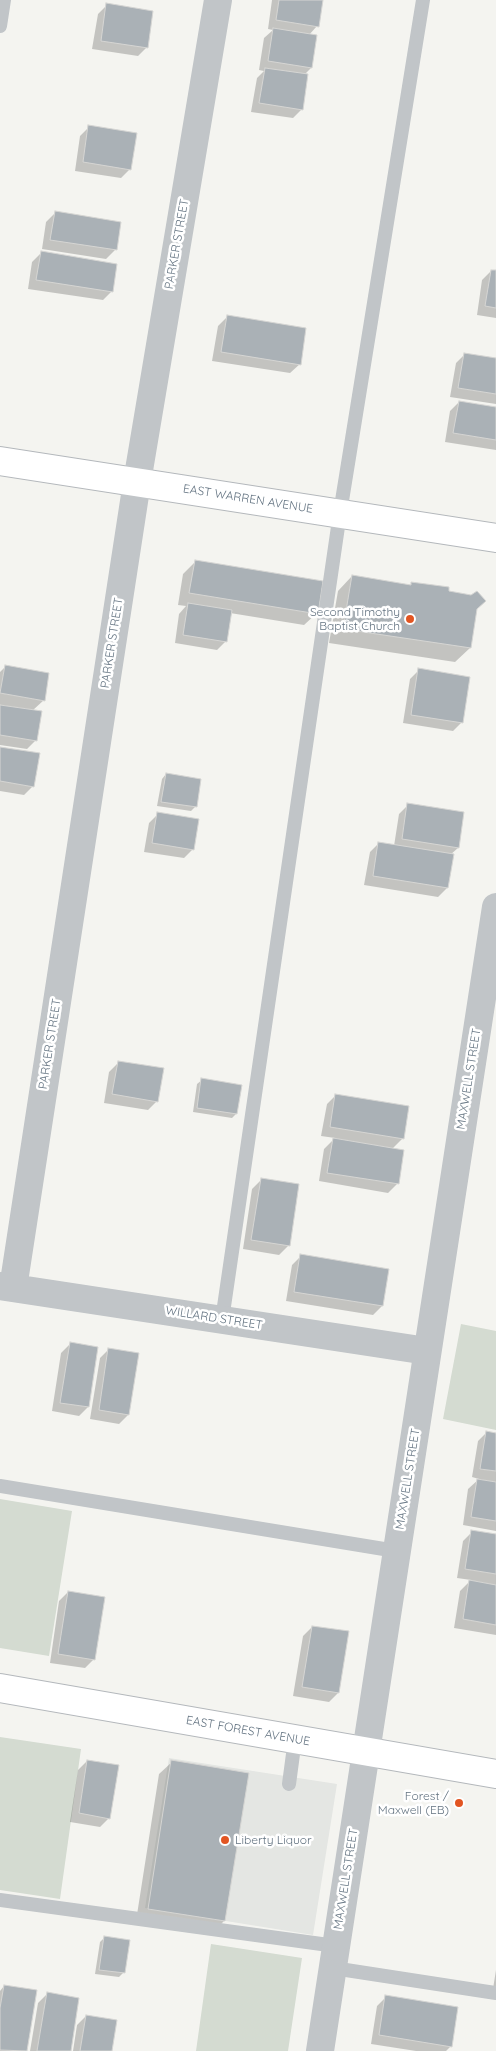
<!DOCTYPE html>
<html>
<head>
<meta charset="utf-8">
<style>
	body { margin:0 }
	canvas { display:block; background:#f4f4f0 }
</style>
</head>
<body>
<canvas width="496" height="2051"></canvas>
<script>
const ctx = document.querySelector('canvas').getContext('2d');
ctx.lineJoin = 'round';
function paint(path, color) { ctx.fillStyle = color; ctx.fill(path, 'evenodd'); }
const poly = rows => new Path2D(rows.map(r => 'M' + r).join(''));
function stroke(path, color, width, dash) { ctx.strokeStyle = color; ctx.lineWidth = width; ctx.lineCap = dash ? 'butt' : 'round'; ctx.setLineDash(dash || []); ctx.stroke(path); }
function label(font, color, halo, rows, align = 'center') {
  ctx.font = font + ' Quicksand,sans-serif'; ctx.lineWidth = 5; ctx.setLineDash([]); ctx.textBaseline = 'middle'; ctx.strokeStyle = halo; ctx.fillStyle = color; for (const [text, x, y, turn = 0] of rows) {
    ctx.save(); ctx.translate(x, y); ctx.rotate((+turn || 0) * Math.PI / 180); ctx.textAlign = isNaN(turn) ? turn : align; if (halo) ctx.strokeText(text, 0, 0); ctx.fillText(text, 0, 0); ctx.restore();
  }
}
paint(poly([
	[169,1758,337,1784,313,1935,145,1908]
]), '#e4e6e3');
paint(poly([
	[461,1324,496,1331,496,1430,443,1419],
	[0,1499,72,1511,49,1656,0,1648],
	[0,1737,81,1749,60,1899,0,1890],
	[211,1944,302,1958,288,2051,196,2051]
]), '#d4dbd1');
paint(poly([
	[272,0,321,0,317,26,309,35,311,68,304,75,302,109,293,118,251,112,257,78,264,71,259,70,264,38,273,30,268,29],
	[107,5,147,47,138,56,92,49,98,14],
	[89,127,130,169,121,178,75,171,80,136],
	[55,213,115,250,106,259,42,249,46,222],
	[41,253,112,291,103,300,28,289,32,262],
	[491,271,496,272,496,318,477,315,482,280],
	[227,317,300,364,290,373,212,361,218,326],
	[465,354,496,359,496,404,450,397,456,363],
	[459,402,496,408,496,450,445,442,450,411],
	[195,562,317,613,304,625,230,613,226,641,217,650,175,643,179,614,186,606,178,605,183,574],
	[352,576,409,586,412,583,448,593,475,610,470,648,455,662,329,643,338,591],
	[5,667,44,700,32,711,36,740,27,749,0,745,0,672],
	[419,670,462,722,453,731,403,723,410,679],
	[0,748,33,786,24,795,0,791],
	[166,774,200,780,195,807,191,811,157,806,162,779],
	[408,805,458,848,450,855,447,888,438,897,364,885,370,852,379,843,394,846,399,814],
	[158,814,193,849,184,858,144,852,149,823],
	[118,1063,157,1101,148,1110,104,1103,109,1072],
	[202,1080,236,1114,232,1118,193,1112,197,1084],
	[336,1095,403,1138,392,1149,397,1184,388,1193,319,1181,324,1149,335,1138,321,1136,327,1104],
	[261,1180,298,1185,288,1246,279,1255,243,1249,252,1189],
	[301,1256,387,1270,382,1306,373,1315,286,1301,292,1265],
	[70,1344,88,1407,79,1416,52,1411,61,1353],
	[109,1349,138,1354,128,1415,119,1424,90,1419,100,1358],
	[487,1432,496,1434,496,1531,463,1525,468,1489,479,1479,472,1477,478,1441],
	[472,1532,496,1536,496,1635,454,1628,460,1591,471,1580,457,1578,463,1541],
	[68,1592,94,1659,85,1668,50,1663,59,1601],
	[312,1627,338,1693,329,1702,293,1696,303,1636],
	[87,1761,109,1818,100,1827,70,1822,78,1770],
	[172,1762,224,1921,212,1933,136,1921,159,1774],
	[105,1937,123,1973,119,1977,95,1974,100,1942],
	[496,1970,496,1996,492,1995],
	[4,1986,35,1991,26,2051,0,2051,0,1991],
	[47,1994,70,2051,30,2051,38,2003],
	[386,1997,451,2046,446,2051,416,2051,371,2044,377,2006],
	[86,2016,111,2051,73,2051,77,2025]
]), '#0003');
const building = poly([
	[279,0,323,0,319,27,276,20,279,0],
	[106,3,153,11,148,48,101,41,106,3],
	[273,28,317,35,312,68,268,61,273,28],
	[265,68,308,74,303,110,259,103,265,68],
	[88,125,137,133,131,170,83,162,88,125],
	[55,211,121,222,117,250,50,240,55,211],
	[41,251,117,264,113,292,36,280,41,251],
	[491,270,496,270,496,308,485,306,491,270],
	[227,315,306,328,301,365,221,352,227,315],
	[464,353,496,358,496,394,458,388,464,353],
	[459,401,496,407,496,440,453,433,459,401],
	[195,560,323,581,318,614,189,593,195,560],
	[352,575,411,585,411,582,449,587,449,591,471,595,477,591,486,601,477,609,471,648,343,629,352,575],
	[188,603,232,610,227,642,183,635,188,603],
	[5,665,49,673,45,701,0,693,5,665],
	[418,668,470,677,463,723,411,715,418,668],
	[0,705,42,711,37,741,0,735,0,705],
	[0,747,40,753,34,787,0,781,0,747],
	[166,773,201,779,197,807,161,802,166,773],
	[407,803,464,812,459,848,402,839,407,803],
	[157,812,199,819,194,850,152,843,157,812],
	[378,842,454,854,448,888,373,876,378,842],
	[118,1061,164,1068,158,1102,112,1094,118,1061],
	[201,1078,242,1085,237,1114,197,1108,201,1078],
	[335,1094,409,1106,404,1139,330,1127,335,1094],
	[333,1138,404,1150,399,1184,327,1173,333,1138],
	[261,1178,299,1184,290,1246,251,1240,261,1178],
	[300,1254,389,1269,383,1306,294,1292,300,1254],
	[70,1342,98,1347,89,1407,60,1403,70,1342],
	[108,1348,139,1353,129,1415,99,1410,108,1348],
	[486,1431,496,1433,496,1471,480,1469,486,1431],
	[477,1479,496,1482,496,1521,471,1517,477,1479],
	[471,1530,496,1534,496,1574,465,1569,471,1530],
	[469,1580,496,1585,496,1625,463,1619,469,1580],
	[68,1591,105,1597,95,1660,58,1654,68,1591],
	[312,1626,349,1631,339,1693,302,1687,312,1626],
	[87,1760,119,1765,110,1819,79,1813,87,1760],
	[171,1760,249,1773,225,1921,148,1909,171,1760],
	[104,1936,130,1940,125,1973,99,1970,104,1936],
	[4,1985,37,1990,27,2051,0,2050,0,2008,4,1985],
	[47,1992,79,1998,71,2051,37,2051,47,1992],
	[385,1995,458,2007,452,2047,379,2035,385,1995],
	[86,2015,117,2020,112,2051,80,2051,86,2015]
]);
paint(building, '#aab1b6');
stroke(building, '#d5d5d3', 1);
const secondary = poly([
	[0,461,496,538],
	[0,1688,496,1774]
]);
stroke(secondary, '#b4b8bc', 30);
stroke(poly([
	[0,26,4,0],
	[222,1320,340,513,423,0],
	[0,1486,396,1551],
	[289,1784,295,1739],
	[0,1900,336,1946],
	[333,1968,496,1993]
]), '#c1c5c8', 14);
stroke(poly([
	[0,1286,427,1351],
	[13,1288,137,482,218,0],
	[320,2051,496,907]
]), '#c1c5c8', 28);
stroke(secondary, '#fff', 28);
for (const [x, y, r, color] of [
	[410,619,5,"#e25522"],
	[459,1803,5,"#e25522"],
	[225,1840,5,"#e25522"]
]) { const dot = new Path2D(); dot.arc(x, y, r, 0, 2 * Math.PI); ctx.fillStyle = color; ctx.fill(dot); stroke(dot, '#fff', 2); }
label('12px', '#637381', '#fff', [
	["PARKER STREET",177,244,-80],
	["EAST WARREN AVENUE",248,499,9],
	["PARKER STREET",112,643,-81],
	["PARKER STREET",50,1044,-81],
	["MAXWELL STREET",469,1079,-81],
	["WILLARD STREET",214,1318,9],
	["MAXWELL STREET",408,1479,-81],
	["EAST FOREST AVENUE",248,1731,10],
	["MAXWELL STREET",346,1879,-81]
]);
label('12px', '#637381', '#fff', [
	["Second Timothy",400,612],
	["Baptist Church",400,626],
	["Forest /",449,1796],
	["Maxwell (EB)",449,1810],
	["Liberty Liquor",235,1840,"left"]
], 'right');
</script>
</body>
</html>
